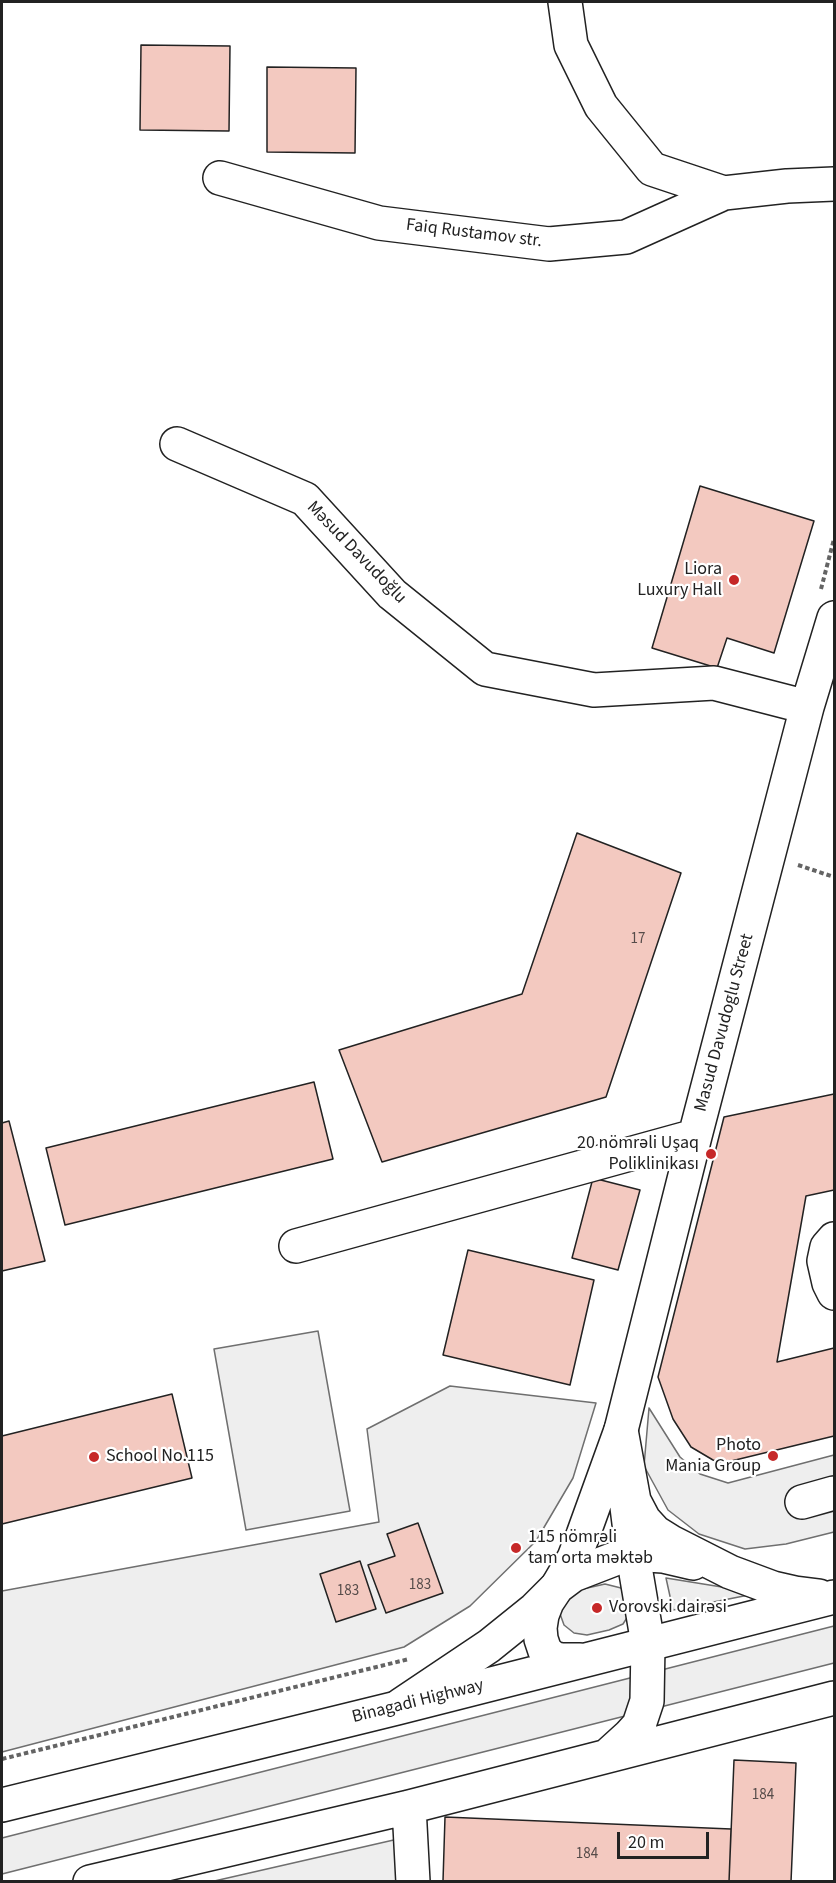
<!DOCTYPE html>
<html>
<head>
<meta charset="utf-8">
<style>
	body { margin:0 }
	#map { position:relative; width:836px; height:1883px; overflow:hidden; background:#fff; font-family:"Source Sans 3",sans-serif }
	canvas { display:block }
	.frame { position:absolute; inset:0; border:3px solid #222; pointer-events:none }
	.scale { position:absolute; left:617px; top:1832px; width:92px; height:27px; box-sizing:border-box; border:3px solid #222; border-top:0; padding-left:8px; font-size:18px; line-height:21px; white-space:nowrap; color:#222; -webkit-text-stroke:4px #fff; paint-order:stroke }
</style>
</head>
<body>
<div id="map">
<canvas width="836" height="1883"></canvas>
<div class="frame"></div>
<div class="scale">20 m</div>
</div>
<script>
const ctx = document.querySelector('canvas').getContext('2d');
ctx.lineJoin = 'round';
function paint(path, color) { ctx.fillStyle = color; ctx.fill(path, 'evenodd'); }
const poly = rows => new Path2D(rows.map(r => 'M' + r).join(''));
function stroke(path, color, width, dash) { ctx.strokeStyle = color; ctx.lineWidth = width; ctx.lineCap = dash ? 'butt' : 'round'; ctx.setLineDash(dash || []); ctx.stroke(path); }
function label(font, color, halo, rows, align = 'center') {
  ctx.font = font + ' "Source Sans 3",sans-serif'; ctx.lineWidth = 4.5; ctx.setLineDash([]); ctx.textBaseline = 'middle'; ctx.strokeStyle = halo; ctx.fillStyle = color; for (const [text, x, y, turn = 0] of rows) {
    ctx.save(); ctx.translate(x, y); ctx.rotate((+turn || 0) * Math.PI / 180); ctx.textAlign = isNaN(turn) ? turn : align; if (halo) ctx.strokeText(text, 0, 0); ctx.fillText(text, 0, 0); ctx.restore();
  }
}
const green = poly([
	[318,1331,350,1511,246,1530,214,1349,318,1331],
	[450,1386,596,1403,573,1478,536,1541,470,1606,404,1647,2,1752,2,1591,379,1522,367,1429,450,1386],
	[649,1408,680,1457,700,1474,728,1483,834,1455,834,1532,786,1544,745,1549,699,1534,668,1510,644,1466,649,1408],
	[666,1578,759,1593,673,1610,666,1578],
	[605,1584,621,1588,629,1599,630,1613,623,1624,609,1630,587,1635,574,1633,564,1625,559,1611,574,1591,605,1584],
	[834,1626,834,1663,2,1874,2,1838,834,1626],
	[398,1839,409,1882,210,1882,398,1839]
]);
paint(green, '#eee');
stroke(green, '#6f6f6f', 1.5);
const building = poly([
	[141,45,230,46,229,131,140,130,141,45],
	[267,67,356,68,355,153,267,152,267,67],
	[700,486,814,521,774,653,727,638,717,668,652,648,700,486],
	[577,833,681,873,606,1097,382,1162,339,1050,522,994,577,833],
	[314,1082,333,1159,65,1225,46,1148,314,1082],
	[834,1094,834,1190,806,1196,777,1362,834,1348,834,1436,723,1463,713,1460,691,1447,673,1419,658,1377,724,1117,834,1094],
	[9,1121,45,1261,2,1271,2,1123,9,1121],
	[593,1178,640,1190,618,1270,572,1258,593,1178],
	[468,1250,594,1280,570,1385,443,1355,468,1250],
	[172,1394,192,1478,2,1524,2,1436,172,1394],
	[418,1523,443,1593,386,1613,368,1565,395,1556,387,1534,418,1523],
	[360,1561,376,1609,336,1622,320,1574,360,1561],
	[734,1760,796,1763,791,1882,729,1882,734,1760],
	[445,1817,731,1829,729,1882,443,1881,445,1817]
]);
paint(building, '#f3c9c0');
stroke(building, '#222', 1.5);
const minor = poly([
	[565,2,571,45,601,106,652,169,724,193],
	[220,178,379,223,549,244,626,237,724,193,787,186,834,184],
	[177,444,305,499,392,594,485,669,594,690,714,683,807,707],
	[834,1239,827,1247,824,1261,829,1283,834,1293],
	[296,1246,695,1136],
	[802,1502,834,1493],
	[401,1705,489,1646,535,1609,557,1587,574,1558,583,1535,621,1430,695,1136,807,707,834,618],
	[607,1756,629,1736,639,1725,647,1701,648,1644,633,1555,624,1483],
	[409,1807,413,1882],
	[90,1882,409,1807,834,1698]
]);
const major = poly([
	[621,1430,634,1501,644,1520,655,1532,671,1542,730,1572,773,1588,795,1593,819,1596],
	[580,1660,561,1660,553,1658,545,1651,541,1639,540,1628,542,1615,547,1602,557,1587,573,1575,617,1558,647,1555,663,1556,693,1563],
	[2,1805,397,1708,834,1597]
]);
stroke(minor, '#222', 36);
stroke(major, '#222', 36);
stroke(poly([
	[821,589,834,539],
	[798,865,834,877],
	[2,1759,409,1659]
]), '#646464', 4, [4.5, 3]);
stroke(minor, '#fff', 33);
stroke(major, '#fff', 33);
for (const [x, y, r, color] of [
	[734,580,6,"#c62828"],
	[711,1154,6,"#c62828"],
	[773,1456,6,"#c62828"],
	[94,1457,6,"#c62828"],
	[516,1548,6,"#c62828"],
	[597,1608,6,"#c62828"]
]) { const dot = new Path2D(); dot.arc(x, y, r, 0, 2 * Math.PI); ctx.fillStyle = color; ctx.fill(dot); stroke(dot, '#fff', 2); }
label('15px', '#564c4a', null, [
	["17",638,940],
	["183",420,1586],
	["183",348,1592],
	["184",763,1796],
	["184",587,1855]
]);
label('18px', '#222', '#fff', [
	["Faiq Rustamov str.",474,234,7],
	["Məsud Davudoğlu",356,553,46],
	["Masud Davudoglu Street",725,1023,-75],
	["Binagadi Highway",418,1702,-14]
]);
label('18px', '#222', '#fff', [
	["Liora",722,570],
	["Luxury Hall",722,591],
	["20 nömrəli Uşaq",699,1144],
	["Poliklinikası",699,1165],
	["Photo",761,1446],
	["Mania Group",761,1467],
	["School No.115",106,1457,"left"],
	["115 nömrəli",528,1538,"left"],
	["tam orta məktəb",528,1559,"left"],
	["Vorovski dairəsi",609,1608,"left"]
], 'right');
</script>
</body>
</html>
